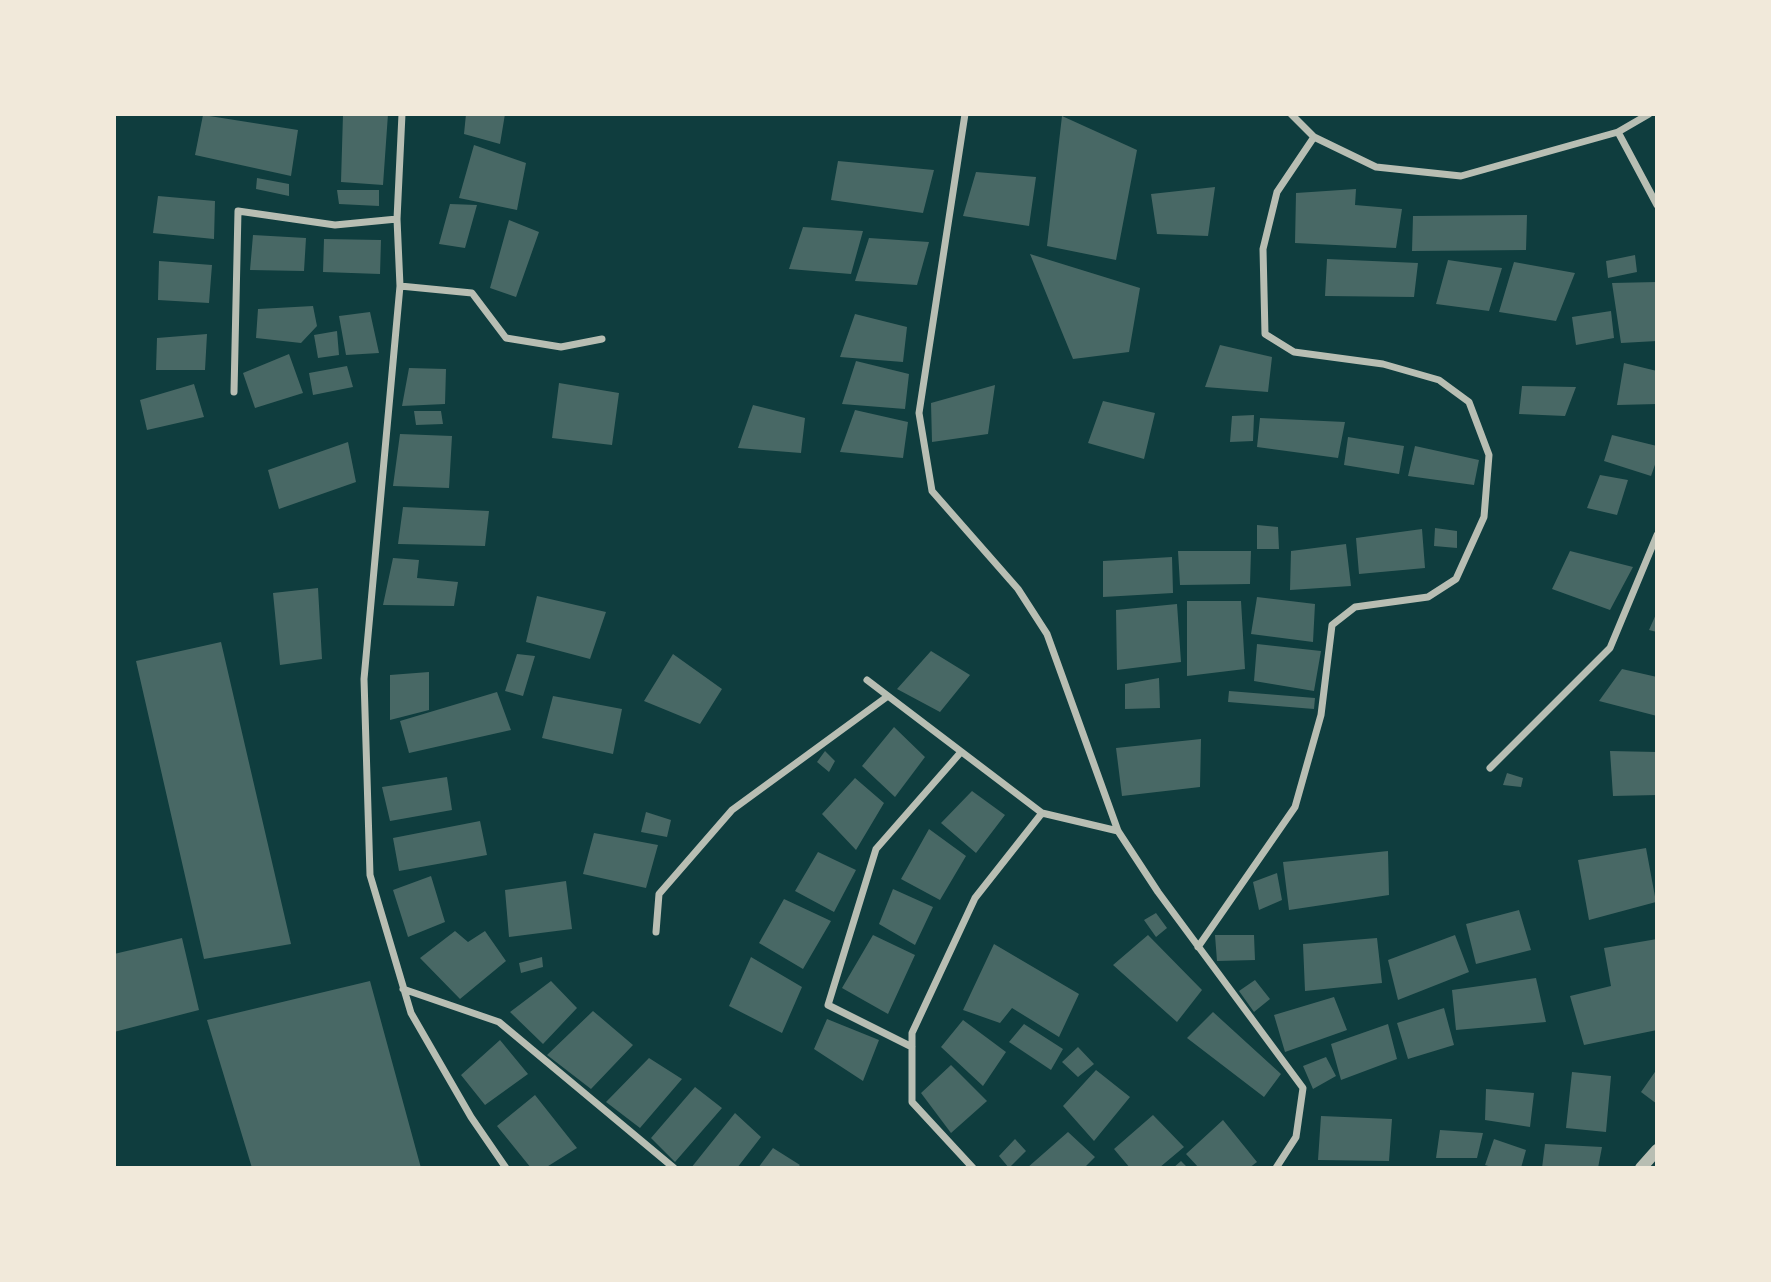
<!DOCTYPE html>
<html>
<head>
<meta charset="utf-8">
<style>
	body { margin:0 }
	#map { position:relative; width:1771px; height:1282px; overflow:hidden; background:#0f3d3e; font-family:Barlow,sans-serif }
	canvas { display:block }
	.frame { position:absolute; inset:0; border:116px solid #f1e9da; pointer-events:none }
</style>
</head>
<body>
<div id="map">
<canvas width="1771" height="1282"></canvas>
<div class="frame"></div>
</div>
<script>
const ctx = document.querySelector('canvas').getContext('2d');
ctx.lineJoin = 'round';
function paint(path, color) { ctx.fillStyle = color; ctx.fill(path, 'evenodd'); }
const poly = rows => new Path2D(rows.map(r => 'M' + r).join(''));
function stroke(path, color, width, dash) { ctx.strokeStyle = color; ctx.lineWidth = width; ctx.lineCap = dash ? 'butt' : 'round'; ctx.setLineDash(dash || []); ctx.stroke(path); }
paint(poly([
	[343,114,388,114,383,185,341,182],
	[466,114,505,114,500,144,464,134],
	[203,115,298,130,291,176,195,155],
	[1062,116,1137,150,1116,260,1047,246],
	[474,145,526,163,517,210,459,198],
	[838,161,934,170,923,213,831,200],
	[976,172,1036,177,1029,226,963,216],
	[257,178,289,184,289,196,256,189],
	[1215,187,1208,236,1157,234,1151,194],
	[1356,189,1355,205,1402,209,1396,248,1295,243,1296,193],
	[337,190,379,190,379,206,339,204],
	[158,196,215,201,214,239,153,233],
	[450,204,477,205,465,248,439,244],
	[1527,215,1526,250,1412,251,1413,216],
	[509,220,539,232,516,297,490,288],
	[803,227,863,231,851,274,789,269],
	[253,235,306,238,304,271,250,270],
	[869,238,929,242,917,285,855,281],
	[324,239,381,240,380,274,323,272],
	[1030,254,1140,288,1129,352,1073,359],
	[1635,255,1637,272,1608,278,1606,261],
	[1327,259,1418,263,1414,297,1325,296],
	[1448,260,1502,268,1489,311,1436,304],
	[159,261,212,265,209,303,158,300],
	[1514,262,1575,273,1556,321,1499,312],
	[1657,282,1657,341,1621,343,1612,283],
	[313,306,317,326,301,343,256,338,258,309],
	[1611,311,1614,338,1576,345,1572,317],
	[370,312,379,353,346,355,339,316],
	[855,314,907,327,903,362,840,357],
	[337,331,339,355,318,358,314,335],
	[207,334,205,370,156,370,157,338],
	[1220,345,1272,357,1268,392,1205,387],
	[289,354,303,393,255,408,243,373],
	[856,361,909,374,905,409,842,404],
	[1624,363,1657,371,1657,404,1617,405],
	[347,366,353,387,313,395,309,373],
	[409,368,446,369,445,404,402,406],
	[559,383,619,393,612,445,552,438],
	[194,384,204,417,147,430,140,400],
	[995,385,988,434,932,442,931,403],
	[1522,386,1576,387,1565,416,1519,414],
	[1103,401,1155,413,1144,459,1088,443],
	[753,405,805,418,801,453,738,448],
	[855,410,908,422,903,458,840,452],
	[414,411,441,411,443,424,416,425],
	[1254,415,1253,441,1230,442,1232,416],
	[1260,418,1345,422,1338,458,1257,447],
	[400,434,452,436,449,488,393,486],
	[1612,435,1657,446,1657,459,1651,476,1604,461],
	[1348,437,1404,446,1399,474,1344,465],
	[348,442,356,482,279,509,268,470],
	[1415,446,1479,460,1474,485,1408,476],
	[1600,475,1628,480,1617,515,1587,508],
	[403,507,489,511,485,546,398,544],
	[1257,525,1278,527,1279,549,1257,549],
	[1435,528,1457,531,1457,548,1434,546],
	[1422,529,1425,568,1359,574,1356,538],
	[1346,544,1351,586,1290,590,1291,551],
	[1178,551,1251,551,1250,584,1180,585],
	[1570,551,1633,567,1610,610,1552,589],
	[1172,557,1173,593,1103,597,1103,561],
	[393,558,419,560,417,578,458,582,454,606,383,605],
	[318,588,322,659,280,665,273,593],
	[537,596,606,612,590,659,526,642],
	[1257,597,1315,604,1313,642,1251,634],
	[1187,601,1241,601,1245,669,1187,676],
	[1177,604,1181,662,1117,670,1116,610],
	[1657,612,1657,632,1649,630],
	[221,642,291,944,204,959,136,661],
	[1257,644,1321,651,1314,691,1254,681],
	[931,651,970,675,940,712,897,689],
	[517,654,535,656,523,696,505,691],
	[673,654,722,689,700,724,644,701],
	[1622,669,1657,677,1657,716,1599,701],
	[429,672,429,710,390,720,390,675],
	[1159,678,1160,708,1125,709,1125,684],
	[1229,691,1315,698,1314,709,1228,702],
	[497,692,511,730,409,753,400,721],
	[553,696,622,709,613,754,542,738],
	[894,727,925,757,895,797,862,766],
	[1201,739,1200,787,1122,796,1116,748],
	[825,751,835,761,829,772,817,762],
	[1610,751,1657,752,1657,795,1613,796],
	[1507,773,1523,778,1521,787,1503,785],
	[447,777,452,810,390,821,382,787],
	[855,778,884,803,856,850,822,814],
	[972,791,1005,815,976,853,941,823],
	[646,812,671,820,667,837,641,832],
	[480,821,487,855,399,871,393,838],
	[929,829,966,856,940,900,901,879],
	[594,833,658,845,646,888,583,874],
	[1646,848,1656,902,1589,920,1578,860],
	[1388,851,1389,895,1289,910,1283,862],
	[818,852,856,870,834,912,795,891],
	[1277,873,1282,900,1259,910,1253,882],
	[431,876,445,922,408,937,393,890],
	[566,881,572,929,509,937,505,890],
	[893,889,933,907,915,945,879,924],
	[784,899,831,921,803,969,759,943],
	[1519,910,1531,950,1476,964,1466,924],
	[1156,913,1167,928,1156,937,1144,920],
	[455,931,468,942,485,931,506,961,460,999,420,958],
	[873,935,915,955,888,1014,842,988],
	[1148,935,1202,990,1177,1022,1113,965],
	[1215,935,1254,935,1255,960,1217,961],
	[1455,935,1469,972,1398,1000,1388,960],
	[182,938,199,1010,114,1032,114,954],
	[1377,938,1382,983,1305,991,1303,944],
	[1657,939,1657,1030,1584,1045,1570,996,1611,986,1604,948],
	[994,944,1079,994,1059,1037,1012,1008,1000,1023,963,1010],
	[542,957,543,967,521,973,519,963],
	[751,957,802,987,782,1033,729,1006],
	[1536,978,1546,1022,1456,1030,1452,990],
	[1255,980,1270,999,1254,1012,1239,991],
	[370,981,421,1168,252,1168,207,1020],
	[551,981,577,1008,543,1044,510,1012],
	[1334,997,1347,1030,1285,1052,1274,1015],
	[1444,1008,1454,1045,1408,1059,1397,1023],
	[593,1011,633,1045,591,1089,547,1055],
	[1213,1012,1281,1074,1264,1097,1187,1038],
	[827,1019,879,1040,863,1081,814,1049],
	[963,1020,1006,1052,983,1086,941,1047],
	[1024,1024,1063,1049,1051,1070,1009,1042],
	[1388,1024,1397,1059,1341,1080,1331,1044],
	[500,1040,528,1074,485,1105,461,1075],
	[1078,1047,1094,1064,1078,1077,1062,1062],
	[1326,1057,1336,1076,1313,1089,1303,1066],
	[649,1058,682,1079,640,1128,606,1102],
	[951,1065,987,1101,951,1133,921,1093],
	[1657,1069,1657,1104,1641,1092],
	[1096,1070,1130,1097,1094,1141,1063,1106],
	[1572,1072,1611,1076,1606,1132,1566,1128],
	[695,1087,722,1108,675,1162,651,1138],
	[1486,1089,1534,1093,1530,1127,1485,1120],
	[535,1095,577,1148,545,1168,531,1168,497,1126],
	[735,1113,761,1137,737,1168,691,1168],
	[1153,1115,1184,1147,1159,1168,1130,1168,1114,1149],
	[1321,1116,1392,1119,1389,1161,1318,1160],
	[1223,1120,1257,1162,1249,1168,1199,1168,1186,1154],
	[1440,1130,1483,1133,1477,1158,1436,1158],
	[1068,1132,1095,1157,1084,1168,1027,1168],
	[1015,1139,1026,1151,1009,1168,999,1156],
	[1494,1139,1526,1150,1521,1168,1495,1168,1485,1165],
	[1545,1144,1602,1147,1598,1168,1542,1168],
	[773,1148,800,1165,797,1168,758,1168],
	[1181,1161,1188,1168,1173,1168]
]), '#486865');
stroke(poly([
	[402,114,397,219,400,286,364,679,370,875,411,1013,471,1117,506,1168],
	[965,114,919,413,932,491,1018,589,1047,634,1118,831,1158,892,1303,1088,1296,1137,1276,1168],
	[1291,114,1314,137,1376,167,1461,176,1618,132,1649,114],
	[1618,132,1657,205],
	[400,286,472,293,506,338,561,347,602,339],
	[234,392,238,211,335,225,397,219],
	[867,680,1042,813,1118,831],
	[1490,768,1610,648,1657,535],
	[656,932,659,894,732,810,888,696],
	[1198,947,1295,807,1321,715,1332,625,1355,607,1428,597,1456,579,1484,517,1489,455,1469,402,1439,380,1383,364,1294,352,1265,334,1263,249,1277,192,1314,137],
	[403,989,499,1022,674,1168],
	[912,1047,828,1005,876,849,961,752],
	[973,1168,912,1102,912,1033,975,898,1042,813]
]), '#b8beb3', 7);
stroke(poly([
	[1641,1168,1657,1150]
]), '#b8beb3', 12);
</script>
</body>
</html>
